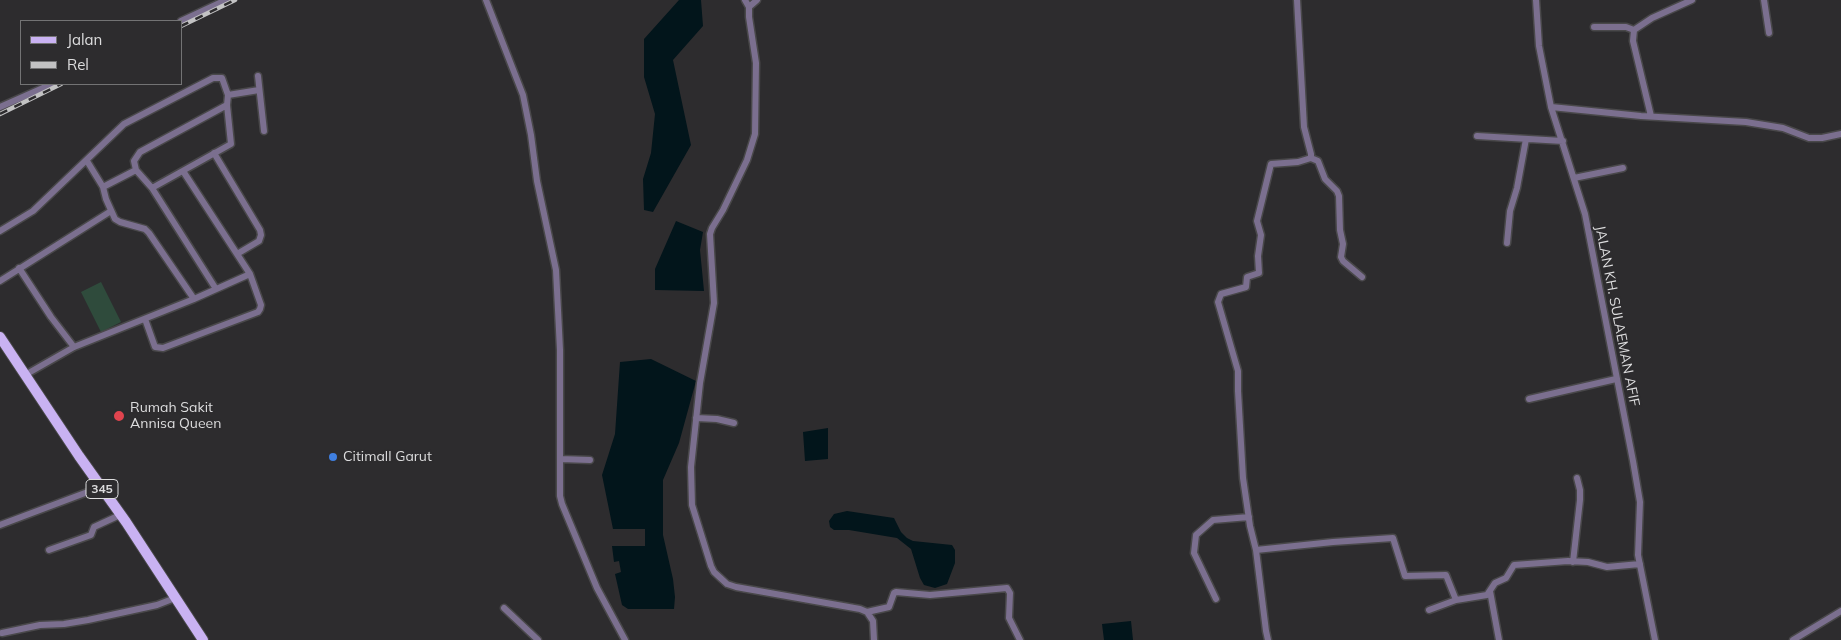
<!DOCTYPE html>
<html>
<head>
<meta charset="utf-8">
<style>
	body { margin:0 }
	#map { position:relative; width:1841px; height:640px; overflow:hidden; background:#2d2c2e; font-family:Mulish,sans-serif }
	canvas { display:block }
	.legend { position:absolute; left:20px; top:20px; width:162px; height:65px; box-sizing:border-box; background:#2d2c2e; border:1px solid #737374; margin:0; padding:6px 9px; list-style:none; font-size:15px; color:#ddddde }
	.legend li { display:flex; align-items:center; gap:10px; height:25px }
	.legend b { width:25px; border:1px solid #737374 }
</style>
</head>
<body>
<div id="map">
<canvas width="1841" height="640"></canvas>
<ul class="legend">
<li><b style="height:6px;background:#c9b2f2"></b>Jalan</li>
<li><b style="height:6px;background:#c2c2c3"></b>Rel</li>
</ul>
</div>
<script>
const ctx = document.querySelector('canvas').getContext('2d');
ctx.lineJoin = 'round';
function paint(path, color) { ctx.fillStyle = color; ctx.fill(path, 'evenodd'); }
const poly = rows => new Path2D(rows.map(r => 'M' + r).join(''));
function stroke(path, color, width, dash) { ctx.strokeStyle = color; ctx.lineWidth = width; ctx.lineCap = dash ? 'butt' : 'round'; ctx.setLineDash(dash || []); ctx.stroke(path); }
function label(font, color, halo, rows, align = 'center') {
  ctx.font = font + ' Mulish,sans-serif'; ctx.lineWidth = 4; ctx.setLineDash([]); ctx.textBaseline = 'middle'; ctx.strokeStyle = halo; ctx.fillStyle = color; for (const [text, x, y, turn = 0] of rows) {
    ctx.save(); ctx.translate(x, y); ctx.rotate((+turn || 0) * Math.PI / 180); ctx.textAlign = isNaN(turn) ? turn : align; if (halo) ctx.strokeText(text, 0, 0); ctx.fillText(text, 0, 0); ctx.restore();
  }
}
paint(poly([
	[101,282,121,322,101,332,81,292]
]), '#2f4b3c');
paint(poly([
	[679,0,701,0,703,26,673,60,691,145,653,212,644,210,643,179,651,153,655,114,644,77,644,39],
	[676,221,703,232,700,250,704,291,655,290,655,269],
	[651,359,696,381,679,443,663,480,663,535,673,579,675,597,674,609,628,609,622,605,615,574,621,572,619,561,614,562,612,546,645,546,645,529,613,529,602,475,615,434,620,362],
	[828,428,828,459,805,461,803,432],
	[847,511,894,518,901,532,907,538,913,541,952,545,955,550,955,563,947,584,935,588,924,585,920,578,911,549,897,538,849,530,834,530,830,527,829,521,834,514],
	[1131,621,1133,640,1104,640,1102,624]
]), '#02151b');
const minor = poly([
	[486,0,523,95,531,135,537,181,556,270,560,350,560,496,562,504,597,588,625,640],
	[745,0,749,7],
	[757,0,749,7,749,17,756,63,755,134,747,160,723,210,712,228,710,234,714,303,700,383,691,467,692,505,711,566,714,572,727,584,736,587,860,609,867,612,873,621,874,640],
	[1536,0,1539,46,1551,107,1585,214,1633,461,1640,502,1638,555,1655,640],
	[1764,0,1769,33],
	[181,21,226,0],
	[1594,27,1626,27,1634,30],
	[258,76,264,131],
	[228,95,259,90],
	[0,107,52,84],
	[1551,107,1641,116,1746,122,1783,128,1809,138,1822,138,1841,134],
	[1651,116,1633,41,1634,30,1652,18,1692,0],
	[1477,136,1563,141],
	[214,153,260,230,261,235,259,241,237,254],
	[1311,158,1318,161,1325,179,1337,191,1339,196,1340,230,1343,244,1341,257,1343,261,1362,277],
	[87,161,103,187,106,199,115,219,120,222,145,229,149,233,194,299],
	[1574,178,1623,168],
	[103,187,136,170],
	[0,231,33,211,124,124,213,78,222,78,228,95,227,105,231,144,152,188],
	[1507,243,1510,211,1517,188,1526,139],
	[19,268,51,317,74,347],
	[0,281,111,211],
	[216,289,152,188,136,170,134,161,140,152,227,105],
	[145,319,155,347,163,348,258,312,260,309,261,305,250,274,183,171],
	[25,375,74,347,194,299,250,274],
	[1529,399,1616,379],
	[696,418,717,419,734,423],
	[560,459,590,460],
	[0,525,101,487],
	[49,550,91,535,94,527,120,515],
	[1256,550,1333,542,1393,538,1405,576,1446,575,1456,600],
	[1573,562,1580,500,1580,490,1577,478],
	[1490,591,1499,640],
	[1216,599,1194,553,1196,535,1213,520,1249,517],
	[504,608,538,640],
	[1429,610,1456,600,1487,595,1495,583,1506,578,1514,565,1568,561,1588,562,1607,567,1640,564],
	[867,612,889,607,894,593,896,592,930,595,1007,588,1010,593,1009,618,1020,640],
	[2,633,40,625,64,624,88,620,157,605,175,598],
	[1268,640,1266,631,1256,550,1250,526,1243,478,1238,391,1238,371,1218,302,1221,294,1246,287,1247,277,1259,273,1258,256,1261,235,1257,221,1271,164,1298,162,1311,158,1311,154,1304,127,1297,0],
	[1793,640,1841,611]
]);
const primary = poly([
	[0,337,79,456,126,522,203,640]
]);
stroke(minor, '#49484a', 9);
stroke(primary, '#49484a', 12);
stroke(minor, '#7b6f8f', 6);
stroke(primary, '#c9b2f2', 10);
const rail = poly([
	[181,26,235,0],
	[0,114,61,84]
]);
stroke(rail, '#c2c2c3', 4.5);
stroke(rail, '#2d2c2e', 2.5, [8]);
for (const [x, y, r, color] of [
	[119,416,6,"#e0444e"],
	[333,457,5,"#3f7fe0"]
]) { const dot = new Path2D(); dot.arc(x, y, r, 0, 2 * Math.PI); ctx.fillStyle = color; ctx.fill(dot); stroke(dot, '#2d2c2e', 2); }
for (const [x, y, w] of [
	[102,489,32]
]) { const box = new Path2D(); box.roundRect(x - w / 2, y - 9.5, w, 19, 4); ctx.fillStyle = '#2d2c2e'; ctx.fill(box); stroke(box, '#ddddde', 1); }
label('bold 12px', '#ddddde', null, [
	["345",102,489]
]);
label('14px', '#ddddde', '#2d2c2e', [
	["JALAN KH. SULAEMAN AFIF",1617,316,79]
]);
label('14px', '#ddddde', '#2d2c2e', [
	["Rumah Sakit",130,408],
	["Annisa Queen",130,424],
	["Citimall Garut",343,457]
], 'left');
</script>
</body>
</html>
